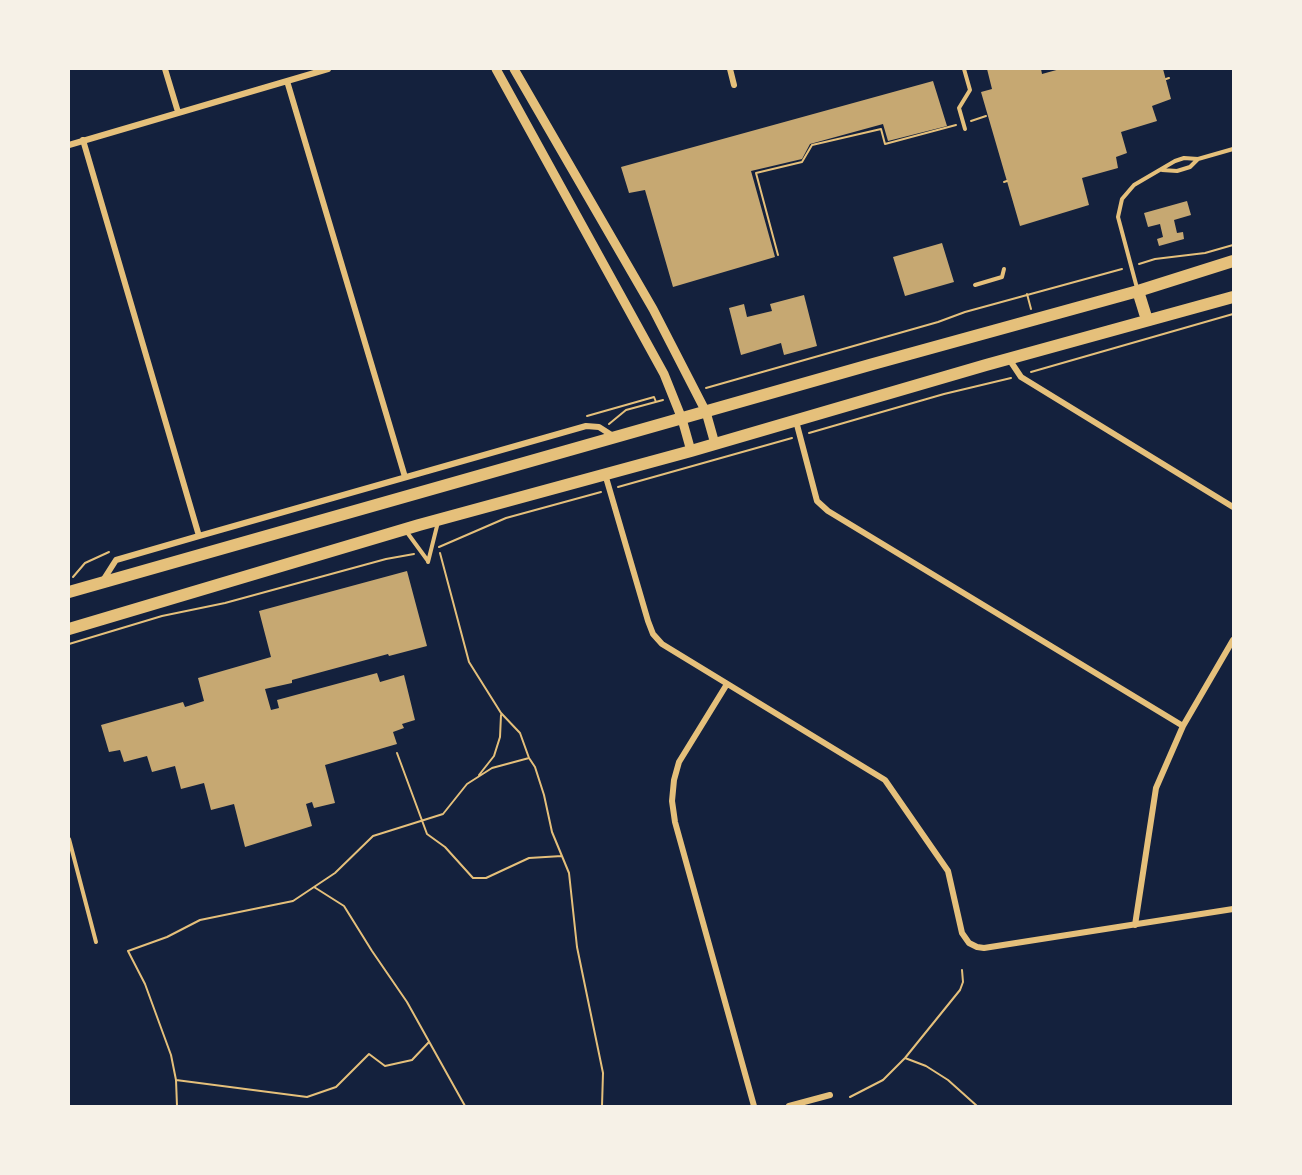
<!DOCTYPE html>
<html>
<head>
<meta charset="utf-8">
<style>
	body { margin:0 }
	#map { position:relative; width:1302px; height:1175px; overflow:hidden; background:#14213d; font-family:Lato,sans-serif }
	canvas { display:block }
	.frame { position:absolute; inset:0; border:70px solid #f6f1e7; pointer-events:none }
</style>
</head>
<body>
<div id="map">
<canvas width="1302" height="1175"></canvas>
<div class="frame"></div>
</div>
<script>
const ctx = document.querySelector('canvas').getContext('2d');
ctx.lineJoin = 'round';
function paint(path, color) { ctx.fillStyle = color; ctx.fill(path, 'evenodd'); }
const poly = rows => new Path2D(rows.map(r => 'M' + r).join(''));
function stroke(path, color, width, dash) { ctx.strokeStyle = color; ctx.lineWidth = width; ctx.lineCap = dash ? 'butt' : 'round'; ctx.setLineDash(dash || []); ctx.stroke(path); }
paint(poly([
	[987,69,1041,69,1042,74,1060,69,1163,69,1171,99,1152,106,1157,121,1121,132,1127,153,1116,157,1118,168,1082,178,1089,205,1020,226,981,92,992,89],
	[933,81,947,126,888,141,883,124,810,144,802,159,751,171,775,257,673,287,645,190,629,193,621,167],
	[1187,201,1191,215,1174,220,1177,233,1183,232,1184,239,1159,246,1157,239,1163,237,1160,224,1148,227,1144,213],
	[942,243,954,282,905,296,893,257],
	[804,295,817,346,784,355,781,343,741,355,729,308,744,304,747,317,772,311,770,304],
	[407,571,427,646,389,656,388,654,292,680,292,683,265,689,271,710,279,708,277,700,377,673,380,682,404,675,415,720,402,724,404,728,393,732,397,744,325,765,335,803,314,808,312,802,306,804,312,826,245,847,234,804,211,810,204,783,181,789,175,766,152,772,147,756,124,762,120,750,109,752,101,725,183,702,185,707,204,701,198,678,271,657,259,611]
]), '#c6a872');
stroke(poly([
	[1166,79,1169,78],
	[971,121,986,116],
	[1004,182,1007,181],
	[778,255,756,173,802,162,812,145,881,129,885,144,956,125],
	[1139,264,1155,259,1205,253,1233,245],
	[1027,294,1031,309],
	[1031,372,1233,314],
	[706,388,938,322,965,312,1122,269],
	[587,416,654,397,656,402],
	[609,424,626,410,663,400],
	[809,433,944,394,1011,378],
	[618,487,792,438],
	[439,547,506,518,601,492],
	[440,553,469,662,501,713,520,733,529,758],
	[73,577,85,563,109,552],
	[69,644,162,616,225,603,386,559,414,554],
	[397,753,427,834,445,847,473,878,486,878,529,858,562,856],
	[479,775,494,756,500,737,501,715],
	[314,887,344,906,372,951,407,1002,465,1106],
	[905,1058,926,1066,948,1080,977,1106],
	[176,1080,307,1097,336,1087,369,1054,385,1066,412,1060,429,1042],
	[850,1097,883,1080,905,1058,960,990,963,982,962,970],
	[177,1106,176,1080,171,1055,145,984,128,951,167,937,200,920,293,901,335,873,373,836,443,814,467,784,492,768,529,758,535,767,544,795,552,832,569,873,577,947,603,1073,602,1106]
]), '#e5c07b', 2);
stroke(poly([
	[964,69,970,90,959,108,965,129],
	[1162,170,1177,171,1190,167,1198,159],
	[975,285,1002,277,1004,269],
	[1137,288,1118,217,1122,199,1134,185,1175,161,1184,158,1198,159,1233,149],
	[406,531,428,561],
	[428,562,438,522],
	[69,839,96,942]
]), '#e5c07b', 4);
stroke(poly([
	[165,69,178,112],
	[730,69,734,85],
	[287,81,405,477],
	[83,140,199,536],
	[69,145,328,69],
	[1009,359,1021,377,1233,507],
	[796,421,817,501,828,511,1183,726],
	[605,474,648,621,653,634,662,644,885,780,948,871,962,933,969,943,977,947,984,948,1233,909],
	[102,582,116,560,199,536,586,426,599,427,613,436],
	[727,684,679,762,674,780,672,801,675,822,754,1106],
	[1135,925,1156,788,1183,726,1233,640],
	[789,1106,830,1095]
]), '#e5c07b', 6);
stroke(poly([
	[496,69,664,374,682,419,691,451],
	[514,69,653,309,706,412,715,444]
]), '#e5c07b', 9);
stroke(poly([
	[1138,291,1147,320],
	[69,592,873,364,1138,291,1233,261],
	[69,629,419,525,691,451,986,365,1233,297]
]), '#e5c07b', 12);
</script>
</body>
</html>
